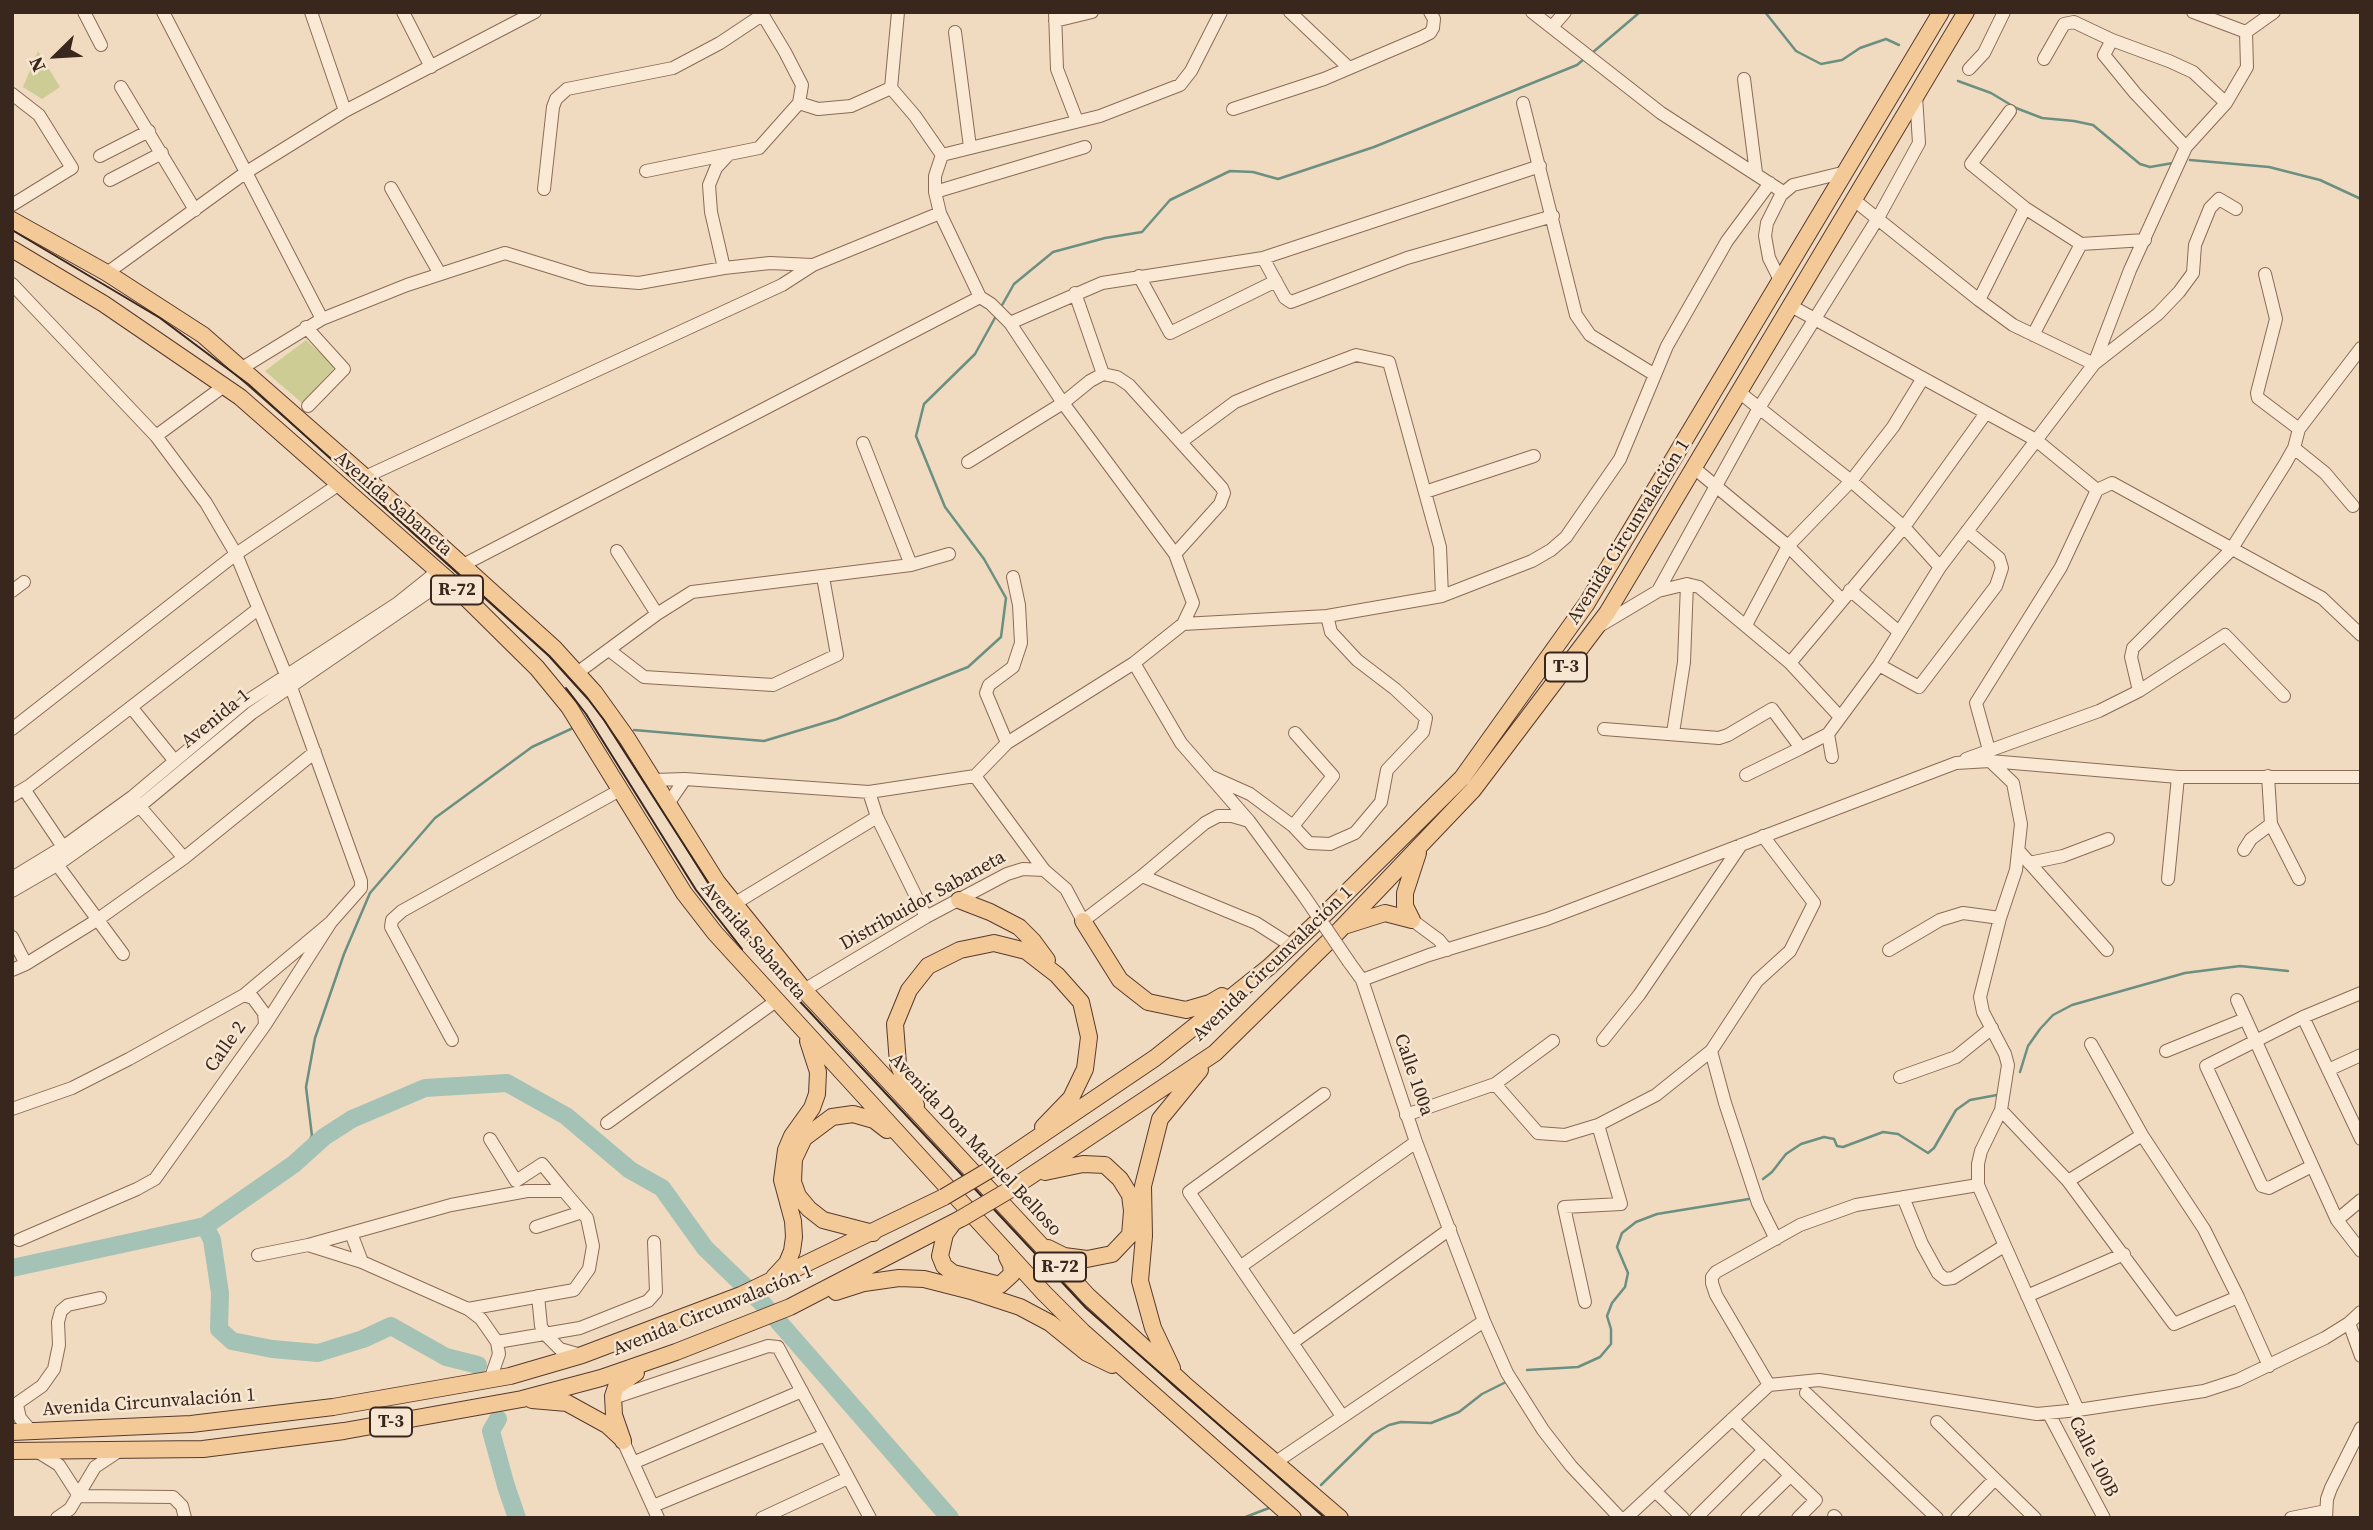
<!DOCTYPE html>
<html>
<head>
<meta charset="utf-8">
<style>
	body { margin:0 }
	#map { position:relative; width:2373px; height:1530px; overflow:hidden; background:#f0dbc1; font-family:"Source Serif 4",serif }
	canvas { display:block }
	.frame { position:absolute; inset:0; border:14px solid #39261d; pointer-events:none }
	.north { position:absolute; left:21px; top:21px; width:70px; height:70px; -webkit-text-stroke:5px #f7e6d1; paint-order:stroke; rotate:246deg; font-size:19px; font-weight:700; line-height:28px; text-align:center; color:#39261d }
	.north::after { content:''; display:block; margin:auto; width:24px; height:32px; background:#39261d; clip-path:polygon(50% 0,100% 100%,50% 72%,0 100%) }
</style>
</head>
<body>
<div id="map">
<canvas width="2373" height="1530"></canvas>
<div class="frame"></div>
<div class="north">N</div>
</div>
<script>
const ctx = document.querySelector('canvas').getContext('2d');
ctx.lineJoin = 'round';
function paint(path, color) { ctx.fillStyle = color; ctx.fill(path, 'evenodd'); }
const poly = rows => new Path2D(rows.map(r => 'M' + r).join(''));
function stroke(path, color, width, dash) { ctx.strokeStyle = color; ctx.lineWidth = width; ctx.lineCap = dash ? 'butt' : 'round'; ctx.setLineDash(dash || []); ctx.stroke(path); }
function label(font, color, halo, rows, align = 'center') {
  ctx.font = font + ' "Source Serif 4",serif'; ctx.lineWidth = 5; ctx.setLineDash([]); ctx.textBaseline = 'middle'; ctx.strokeStyle = halo; ctx.fillStyle = color; for (const [text, x, y, turn = 0] of rows) {
    ctx.save(); ctx.translate(x, y); ctx.rotate((+turn || 0) * Math.PI / 180); ctx.textAlign = isNaN(turn) ? turn : align; if (halo) ctx.strokeText(text, 0, 0); ctx.fillText(text, 0, 0); ctx.restore();
  }
}
paint(poly([
	[38,51,60,87,42,99,23,87],
	[306,340,335,367,302,403,265,371]
]), '#cecc95');
stroke(poly([
	[1765,12,1796,51,1821,64,1842,60,1860,48,1886,39,1899,45],
	[1592,53,1640,12],
	[1958,81,1991,93,2016,108,2042,118,2074,121,2093,125,2140,164,2150,167,2173,163],
	[2190,160,2269,167,2320,180,2361,199],
	[1001,307,1014,284,1053,252,1105,238,1142,232,1170,200,1230,171,1253,172,1278,179,1374,147,1577,65,1584,59],
	[634,730,764,741,837,719,968,667,1001,637,1006,598,984,559,945,507,916,436,924,404,975,354,996,316],
	[2020,1072,2028,1046,2040,1029,2053,1015,2072,1005,2185,973,2240,966,2288,971],
	[294,1164,312,1136,306,1087,315,1038,344,954,370,893,435,818,532,747,573,728],
	[1763,1179,1772,1172,1786,1154,1801,1144,1824,1137,1834,1139,1837,1146,1843,1147,1883,1132,1898,1134,1928,1153,1934,1148,1956,1110,1970,1100,1997,1095],
	[1527,1370,1578,1367,1600,1357,1611,1344,1611,1329,1607,1316,1612,1303,1625,1287,1628,1273,1617,1247,1622,1233,1636,1222,1657,1214,1749,1199],
	[1321,1485,1373,1434,1389,1425,1401,1422,1431,1423,1459,1412,1482,1394,1506,1382],
	[1243,1518,1269,1508]
]), '#6b9081', 2.5);
stroke(poly([
	[205,1226,212,1240,220,1293,219,1329,232,1341,272,1349,318,1353,363,1339,391,1326,446,1357,478,1365],
	[12,1268,205,1226,294,1164,324,1137,352,1119,425,1088,507,1083,566,1116,630,1170,662,1188,705,1248,764,1305,950,1518],
	[498,1419,491,1431,506,1486,517,1518]
]), '#a4c2b5', 18);
const minor = poly([
	[84,12,101,45],
	[163,12,322,319],
	[311,12,345,111],
	[403,12,431,67],
	[1055,12,1057,69,1077,121],
	[1290,12,1349,68],
	[1532,12,1661,113,1783,192],
	[2193,12,2246,32],
	[1055,21,1092,12],
	[1552,27,1565,12],
	[955,32,970,147],
	[2112,40,2104,55,2135,93,2186,147],
	[2044,59,2064,24,2074,22,2112,40,2169,61,2193,72,2226,103],
	[1969,69,1984,53,2004,12],
	[1744,79,1756,173],
	[121,87,195,210],
	[891,88,915,116,942,155,935,176,935,192,940,213,980,297,991,304,1010,323,1063,403,1175,554,1193,603,1183,624,1134,663,1007,743,975,776],
	[12,94,39,115,72,168,12,205],
	[799,103,818,109,851,106,891,88,898,12],
	[1523,103,1576,315,1590,335,1655,375],
	[1233,109,1324,79,1420,38,1430,33,1433,28,1434,19,1430,12],
	[2010,111,1971,164,2025,208,2081,244,2145,240],
	[942,155,1100,116,1180,85,1191,71,1221,12],
	[100,156,149,131],
	[646,171,759,148,799,103,802,85,785,52,761,12],
	[110,180,162,153],
	[391,188,440,274],
	[544,189,553,107,556,99,567,89,673,68,720,43,762,15],
	[935,192,1085,147],
	[1854,200,1979,300,2013,325,2094,364,2158,314,2179,292,2193,273,2195,245,2210,208,2219,199,2236,209],
	[1263,258,1285,298,1291,302,1407,258,1553,216],
	[724,268,711,212,709,185,716,168,728,155],
	[107,273,245,173,345,111,535,12],
	[2265,274,2276,319,2257,393,2258,398,2299,429],
	[1139,276,1170,333,1276,281],
	[1780,280,1769,258,1765,236,1767,223,1781,195,1793,185,1846,172],
	[12,284,156,436,206,503,236,554,291,687,361,881,361,888,331,922],
	[1075,293,1103,374],
	[1979,300,2025,208],
	[1791,306,2036,440,2097,490,2112,483,2322,598,2361,635],
	[1010,323,1102,283,1263,258,1540,166],
	[306,327,344,369,308,406],
	[2033,335,2081,244],
	[242,368,322,319,407,285,505,253,589,279,639,283,724,268,770,263,812,265],
	[1739,392,1851,481,1904,527,1940,567],
	[156,436,224,386],
	[1181,442,1235,402,1271,387,1356,355,1389,362,1440,547,1442,596],
	[863,443,911,565],
	[2294,448,2325,473,2353,506],
	[968,462,1063,403,1090,381,1103,374,1117,377,1129,385,1222,488,1224,493,1220,504,1175,554],
	[1694,468,1788,546,1842,600],
	[365,477,782,285,813,265,940,213],
	[1425,492,1534,456],
	[617,551,657,614],
	[463,565,980,297],
	[1850,590,1899,632],
	[12,591,24,582],
	[1658,591,1759,408,1878,218,1919,143,1916,96],
	[1183,624,1327,616,1442,596,1532,561,1551,550,1566,537,1620,459,1667,346,1727,241,1770,183],
	[1601,625,1658,591,1687,584,1699,587,1790,663,1840,717],
	[1746,625,1788,546,1851,481,1893,427,1923,378],
	[609,650,644,677,773,685,837,655,823,577],
	[1134,663,1181,743,1249,821,1304,896],
	[1790,663,1904,527,1986,413],
	[1879,665,1919,687,1996,586,2002,568,1999,558,1967,531],
	[577,673,657,614,692,592,911,565,949,554],
	[2139,691,2225,635,2284,696],
	[131,707,174,760],
	[12,729,236,554,338,485],
	[1604,729,1719,738,1728,735,1772,709,1801,748,1746,775],
	[1673,733,1684,662,1687,584],
	[1007,743,986,693,989,685,1013,667,1021,643,1019,605,1013,577],
	[1801,748,1828,734],
	[1989,750,1976,703,2061,567,2097,490],
	[1832,757,1828,734,1879,665,1940,567,2094,364,2130,270,2186,147,2226,103,2247,67,2246,32,2274,12],
	[1966,759,2099,711,2139,691,2131,657,2133,648,2231,550,2285,464,2294,448,2299,429,2361,348],
	[1990,761,2013,783,2021,824,2016,870,2000,918,1980,997,1983,1012,2005,1054,2008,1065,2001,1110,1981,1151,1978,1164,1978,1185,2078,1410],
	[2268,776,2271,824,2299,879],
	[1212,777,1250,794,1293,826,1333,776,1295,733],
	[685,779,869,792,975,776,1044,870,1066,889,1083,921,1142,876,1205,823,1218,816,1232,816,1249,821],
	[653,780,685,779,668,804],
	[24,789,63,847],
	[869,792,877,817,926,917],
	[12,796,29,786,258,609],
	[134,800,184,858],
	[1293,826,1309,843,1330,844,1355,833,1381,802,1387,770,1423,732,1426,718,1395,689,1357,660,1331,632,1327,616],
	[2018,850,2107,950],
	[2244,850,2251,839,2271,824],
	[53,859,123,954],
	[2029,863,2063,856,2108,839],
	[1142,876,1256,923,1292,946],
	[12,878,63,847,132,797,244,703,398,603,438,571],
	[2168,879,2178,777],
	[12,891,57,865,140,806,252,713,447,579],
	[734,904,877,817],
	[1412,920,1439,940,1447,950],
	[12,937,26,964],
	[1889,950,1940,920,1963,913,2000,918],
	[1349,962,1362,980,1416,1142,1484,1321,1507,1373,1543,1430,1571,1466,1620,1518],
	[12,970,26,964,97,920,184,858,315,752],
	[1362,980,1429,955,1547,919,1956,763,1990,761,2178,777,2361,777],
	[804,990,926,917,1007,874,1023,869,1044,870],
	[244,995,331,922,265,1025],
	[2237,1000,2337,1220,2361,1251],
	[2303,1017,2361,1139],
	[452,1040,391,927,392,920,402,911,620,790],
	[1603,1040,1639,995,1741,845],
	[2091,1044,2142,1135,2204,1229,2238,1297,2269,1366],
	[1711,1051,1725,1103,1758,1203,1776,1239],
	[2166,1051,2245,1019],
	[2328,1070,2361,1055],
	[1900,1077,1956,1057,1992,1028],
	[1495,1084,1553,1041],
	[1324,1094,1189,1192,1342,1416],
	[12,1109,72,1088,129,1059,244,995,253,998,264,1013,265,1025,155,1179,137,1189,19,1240],
	[2001,1110,2068,1181,2174,1324,2238,1297],
	[1406,1115,1495,1084,1538,1133,1565,1135,1598,1125,1656,1095,1711,1051,1757,981,1790,951,1814,903,1763,836],
	[607,1123,776,1001],
	[490,1139,516,1181,542,1164,564,1191],
	[2312,1166,2269,1188,2262,1186,2206,1066,2303,1017,2361,993],
	[2068,1181,2142,1135],
	[1903,1197,1922,1244,1938,1273,1945,1279,1953,1278,2004,1246],
	[2337,1220,2361,1200],
	[536,1227,582,1212],
	[351,1233,362,1262],
	[258,1255,308,1245,451,1205,527,1191,564,1191,587,1218,593,1246,589,1269,574,1290,468,1309,362,1262,308,1245],
	[1240,1267,1416,1142],
	[538,1296,541,1326,545,1334,560,1349,581,1355],
	[2027,1296,2124,1254],
	[1585,1302,1564,1207,1621,1204,1598,1125],
	[468,1309,481,1319,497,1342,499,1354,490,1380],
	[2349,1323,2361,1356],
	[497,1342,580,1328,648,1301,656,1292,654,1242],
	[1292,1343,1450,1229],
	[1769,1385,1716,1295,1712,1283,1712,1277,1716,1272,1800,1225,1856,1205,1978,1185],
	[1806,1393,1937,1518],
	[613,1398,768,1346,778,1347,870,1518],
	[17,1405,20,1418,32,1432],
	[12,1407,42,1386,54,1369,59,1345,58,1322,61,1311,68,1305,100,1298],
	[2049,1414,2104,1518],
	[1732,1419,1816,1500,1798,1518],
	[1937,1422,1995,1479],
	[623,1441,658,1518],
	[38,1452,59,1465,79,1496],
	[635,1462,802,1391],
	[1276,1462,1484,1321],
	[1655,1491,1683,1518],
	[79,1496,173,1497,182,1506,185,1518],
	[653,1506,825,1435],
	[1834,1516,1836,1518],
	[57,1518,70,1509,95,1467,119,1451],
	[762,1518,848,1478],
	[1626,1518,1769,1385,1819,1380,2037,1414,2078,1410,2204,1391,2238,1380,2325,1338,2349,1323,2361,1312],
	[1696,1518,1764,1450],
	[1747,1518,1790,1476],
	[1957,1518,1995,1479,2035,1518],
	[2291,1518,2326,1511],
	[2326,1518,2327,1499,2331,1488,2361,1428]
]);
const major = poly([
	[12,220,107,273,203,335,365,477,555,649,594,692,627,738,717,882,804,990,1089,1297,1184,1384,1340,1518],
	[12,249,104,304,240,397,447,579,537,668,569,707,684,893,715,933,1044,1293,1083,1332,1293,1518],
	[959,900,990,912,1019,927,1033,941,1047,960],
	[1412,920,1405,906,1405,893,1418,853],
	[1083,921,1120,980,1148,1002,1186,1010,1210,1003,1222,996],
	[1347,925,1385,913,1412,920],
	[916,1105,898,1064,895,1024,909,990,928,966,960,950,994,943,1026,951,1057,975,1081,1002,1089,1037,1085,1069,1071,1098,1043,1127],
	[991,1169,1155,1058,1269,967,1319,920,1462,778,1587,603,1941,12],
	[1045,1172,1083,1164,1105,1165,1120,1179,1130,1195,1132,1211,1130,1235,1112,1254,1087,1259,1064,1256,1048,1248],
	[1011,1189,1215,1053,1331,939,1473,790,1607,613,1966,12],
	[953,1223,945,1234,940,1256,944,1266,953,1273,1000,1285,1012,1274,1011,1265,1007,1257],
	[873,1233,823,1220,809,1209,798,1196,793,1182,794,1159,804,1138,832,1117,853,1114,874,1120,887,1130],
	[774,1277,787,1263,792,1251,794,1237,793,1221,782,1180,786,1150,792,1136,812,1108,817,1094,818,1072,808,1041],
	[836,1292,864,1283,899,1278,924,1279,971,1291,1020,1307,1050,1323,1087,1353,1112,1365],
	[1172,1368,1153,1328,1140,1281,1144,1236,1143,1186,1160,1119,1200,1070],
	[532,1400,567,1403,607,1425,621,1438],
	[12,1432,191,1424,333,1407,510,1376,582,1355,741,1295,944,1197],
	[623,1441,614,1415,613,1396,616,1387,636,1373],
	[12,1451,203,1449,344,1431,522,1399,601,1378,676,1352,790,1307,962,1218]
]);
stroke(minor, '#8a6b58', 14);
stroke(major, '#583a2d', 18);
stroke(minor, '#fae9d5', 12);
stroke(major, '#f4c998', 16);
stroke(poly([
	[12,230,160,318,248,384,549,656,588,699,604,720,738,929,779,979,1086,1308,1325,1518],
	[566,688,586,714,696,890,742,949]
]), '#39261d', 2);
const minorBridge = poly([
	[1304,896,1349,962]
]);
const majorBridge = poly([
	[944,1197,991,1169],
	[962,1218,1011,1189]
]);
stroke(minorBridge, '#8a6b58', 14, []);
stroke(majorBridge, '#583a2d', 18, []);
stroke(minorBridge, '#fae9d5', 12);
stroke(majorBridge, '#f4c998', 16);
for (const [x, y, w] of [
	[457,590,52],
	[1566,667,42],
	[1060,1267,52],
	[391,1422,42]
]) { const box = new Path2D(); box.roundRect(x - w / 2, y - 14.5, w, 29, 5); ctx.fillStyle = '#f7e6d1'; ctx.fill(box); stroke(box, '#39261d', 2); }
label('bold 18px', '#39261d', null, [
	["R-72",457,590],
	["T-3",1566,667],
	["R-72",1060,1267],
	["T-3",391,1422]
]);
label('19px', '#39261d', '#f7e6d1', [
	["Avenida Sabaneta",393,504,41],
	["Avenida Circunvalación 1",1629,532,-58],
	["Avenida 1",216,719,-39],
	["Distribuidor Sabaneta",923,901,-29],
	["Avenida Sabaneta",753,941,49],
	["Avenida Circunvalación 1",1273,964,-44],
	["Calle 2",226,1047,-55],
	["Calle 100a",1413,1075,71],
	["Avenida Don Manuel Belloso",975,1145,47],
	["Avenida Circunvalación 1",713,1311,-22],
	["Avenida Circunvalación 1",149,1403,-4],
	["Calle 100B",2093,1457,63]
]);
</script>
</body>
</html>
